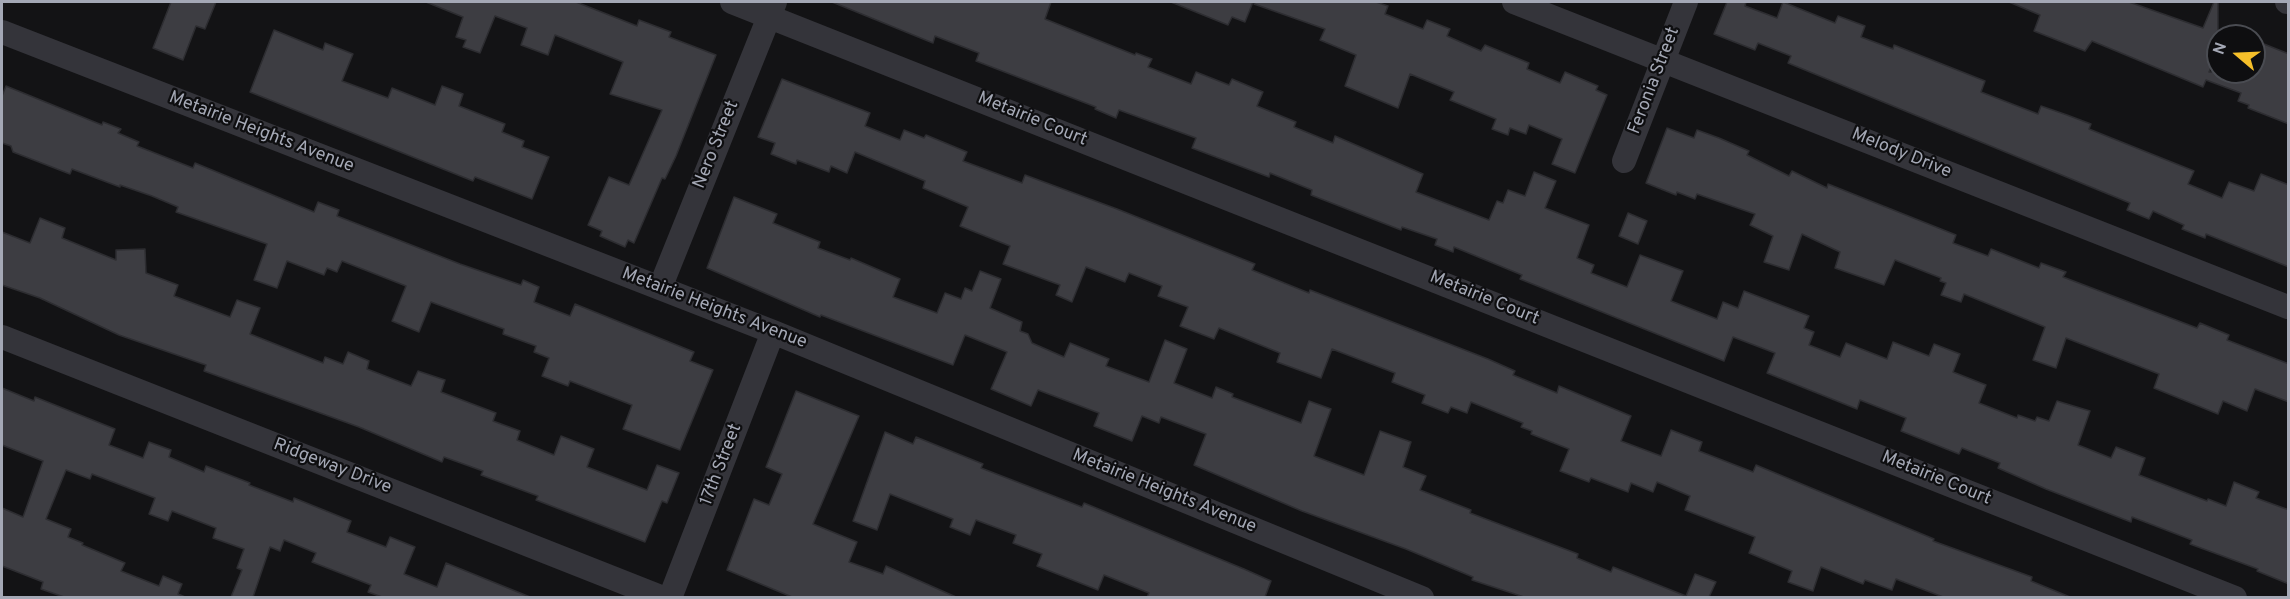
<!DOCTYPE html>
<html>
<head>
<meta charset="utf-8">
<style>
	body { margin:0 }
	#map { position:relative; width:2290px; height:599px; overflow:hidden; background:#131315; font-family:Overpass,sans-serif }
	canvas { display:block }
	.frame { position:absolute; inset:0; border:3px solid #a4a8b5; pointer-events:none }
	.north { position:absolute; left:2206px; top:24px; width:60px; height:60px; box-sizing:border-box; background:#0e0e10; border:2px solid #4a4c52; border-radius:50%; rotate:289deg; font-size:16px; font-weight:700; line-height:24px; text-align:center; color:#a4a8b5 }
	.north::after { content:''; display:block; margin:auto; width:21px; height:27px; background:#f5bf2a; clip-path:polygon(50% 0,100% 100%,50% 72%,0 100%) }
</style>
</head>
<body>
<div id="map">
<canvas width="2290" height="599"></canvas>
<div class="frame"></div>
<div class="north">N</div>
</div>
<script>
const ctx = document.querySelector('canvas').getContext('2d');
ctx.lineJoin = 'round';
function paint(path, color) { ctx.fillStyle = color; ctx.fill(path, 'evenodd'); }
const poly = rows => new Path2D(rows.map(r => 'M' + r).join(''));
function stroke(path, color, width, dash) { ctx.strokeStyle = color; ctx.lineWidth = width; ctx.lineCap = dash ? 'butt' : 'round'; ctx.setLineDash(dash || []); ctx.stroke(path); }
function label(font, color, halo, rows, align = 'center') {
  ctx.font = font + ' Overpass,sans-serif'; ctx.lineWidth = 4.5; ctx.setLineDash([]); ctx.textBaseline = 'middle'; ctx.strokeStyle = halo; ctx.fillStyle = color; for (const [text, x, y, turn = 0] of rows) {
    ctx.save(); ctx.translate(x, y); ctx.rotate((+turn || 0) * Math.PI / 180); ctx.textAlign = isNaN(turn) ? turn : align; if (halo) ctx.strokeText(text, 0, 0); ctx.fillText(text, 0, 0); ctx.restore();
  }
}
const building = poly([
	[171,2,216,2,205,29,196,26,183,60,153,48,171,2],
	[426,2,576,2,637,26,639,20,671,32,669,37,716,55,676,156,665,179,662,178,634,243,628,240,625,247,600,236,602,231,588,225,609,177,629,185,662,110,610,94,623,62,555,35,548,55,521,45,527,28,495,16,480,53,463,47,466,40,456,37,463,17,426,2],
	[832,2,1051,2,1045,19,1135,55,1136,53,1152,59,1148,67,1191,84,1196,72,1229,85,1232,79,1263,92,1257,106,1296,122,1294,127,1333,143,1335,136,1423,174,1416,192,1489,220,1497,201,1503,203,1508,190,1525,196,1534,172,1556,181,1545,208,1589,225,1577,258,1594,265,1591,273,1627,287,1640,255,1683,271,1671,301,1717,319,1723,302,1738,308,1744,291,1809,316,1804,328,1814,332,1809,345,1840,357,1846,343,1887,359,1893,342,1929,356,1934,344,1960,354,1953,372,1986,385,1979,403,2017,418,2018,415,2035,421,2037,417,2049,421,2057,401,2090,411,2078,445,2111,458,2116,447,2145,458,2139,475,2207,501,2208,499,2226,506,2234,482,2259,492,2256,498,2289,510,2289,584,2257,571,2258,569,2190,544,2192,540,2132,517,2131,522,2046,489,1998,468,2000,463,1962,448,1959,454,1901,431,1906,418,1860,400,1857,409,1767,373,1775,353,1733,337,1724,361,1520,279,1522,275,1454,247,1453,252,1435,245,1437,239,1402,227,1401,230,1311,195,1312,190,1270,173,1269,177,1192,148,1196,138,1119,110,1116,118,1095,109,1096,107,976,61,979,53,935,36,933,43,832,2],
	[1171,2,1253,2,1245,22,1232,17,1228,25,1171,2],
	[1255,2,1376,2,1388,6,1385,14,1423,29,1427,20,1450,29,1447,36,1481,51,1485,45,1529,63,1527,69,1560,83,1565,72,1598,86,1596,90,1607,95,1575,173,1552,164,1562,139,1529,125,1526,134,1510,128,1508,135,1492,129,1496,119,1450,100,1454,92,1410,74,1398,108,1345,86,1356,55,1320,40,1325,29,1254,4,1255,2],
	[1727,2,1746,2,1745,6,1777,18,1783,2,1835,23,1838,16,1865,26,1861,37,1893,49,1894,45,1985,81,1981,92,2038,114,2041,106,2067,115,2091,124,2089,129,2194,171,2188,184,2222,198,2229,182,2254,191,2261,174,2289,185,2289,267,2206,234,2205,238,2182,229,2184,225,2153,211,2149,219,2127,210,2130,203,1788,63,1791,56,1758,43,1755,50,1714,34,1727,2],
	[2009,2,2129,2,2203,28,2214,2,2218,2,2218,50,2209,72,2254,72,2254,40,2289,54,2289,124,2248,108,2249,105,2238,101,2241,93,2206,80,2203,87,2092,41,2085,51,2034,31,2040,15,2009,2],
	[274,30,323,50,325,43,353,54,342,81,388,98,392,88,435,105,442,86,463,94,459,106,505,124,502,132,524,141,522,147,549,157,532,199,475,177,473,181,250,92,274,30],
	[782,79,870,113,865,126,900,140,904,130,924,138,926,135,967,152,963,161,1022,183,1025,175,1117,209,1255,264,1252,270,1309,293,1310,290,1488,359,1515,371,1513,375,1557,393,1559,386,1631,416,1621,441,1661,456,1671,430,1702,442,1699,451,1753,472,1756,465,1934,539,1933,541,2032,577,2031,581,2070,597,1943,597,1896,579,1892,590,1865,580,1863,584,1821,567,1813,591,1788,582,1792,571,1749,553,1755,537,1685,510,1690,496,1657,482,1653,492,1631,483,1628,492,1591,478,1589,482,1560,471,1569,449,1531,434,1532,431,1521,427,1523,423,1471,402,1467,413,1451,407,1448,413,1422,403,1425,395,1392,382,1395,373,1332,349,1321,378,1277,362,1280,353,1219,328,1214,339,1180,326,1188,307,1158,296,1162,286,1129,273,1125,282,1086,267,1072,302,1056,295,1060,285,1003,264,1010,246,960,226,968,207,923,188,925,181,855,152,847,173,831,166,829,172,797,160,796,164,771,154,775,143,758,137,782,79],
	[6,86,102,125,103,122,121,129,118,133,139,142,137,146,193,168,195,163,314,212,318,202,339,210,337,216,460,264,521,285,523,280,539,287,534,302,570,316,575,304,694,352,690,361,713,370,680,450,623,429,632,405,570,381,568,386,542,376,549,358,534,352,536,346,503,334,504,329,431,302,419,332,392,321,406,286,342,261,337,272,327,268,324,275,287,261,277,288,254,280,267,244,176,212,178,207,152,196,120,185,120,187,72,169,70,174,13,152,11,146,2,143,2,96,6,86],
	[1667,128,1694,138,1697,130,1719,138,1749,151,1747,155,1789,176,1792,171,1827,188,1828,184,1956,235,1953,243,1988,256,1991,249,2039,268,2041,263,2066,272,2063,277,2197,328,2200,323,2229,335,2227,340,2289,364,2289,402,2255,389,2247,411,2223,401,2218,414,2154,388,2159,374,2066,338,2056,368,2033,360,2045,327,1964,294,1961,302,1941,295,1946,283,1940,281,1941,278,1895,260,1884,285,1835,268,1840,252,1802,234,1789,270,1764,262,1773,236,1750,225,1755,214,1697,194,1695,199,1677,192,1676,195,1646,183,1667,128],
	[734,197,777,214,773,223,820,242,818,248,850,260,851,258,900,279,893,297,937,313,945,293,961,299,965,288,972,291,980,271,1001,279,990,308,1022,322,1020,331,1028,334,1032,343,1064,357,1070,343,1109,359,1106,366,1149,382,1165,340,1187,349,1174,383,1212,398,1216,387,1233,394,1232,397,1301,423,1309,401,1331,409,1314,456,1364,475,1380,431,1411,442,1403,467,1426,476,1420,490,1471,510,1470,513,1578,554,1577,558,1611,572,1613,567,1686,596,1695,574,1716,582,1709,597,1524,597,1472,580,1473,577,1406,549,1302,511,1194,465,1206,434,1161,417,1159,423,1142,416,1132,441,1094,426,1099,413,1038,390,1031,406,991,389,1007,352,965,335,953,365,821,315,820,317,707,268,734,197],
	[1628,213,1647,221,1638,244,1619,236,1628,213],
	[40,218,65,228,62,238,116,260,116,250,145,249,146,273,178,285,174,296,230,317,237,300,260,308,250,334,323,363,325,357,343,364,348,352,369,361,367,369,411,386,418,371,445,380,441,392,496,413,493,421,520,431,517,440,554,455,561,436,594,449,587,467,647,490,657,465,679,473,667,503,662,501,645,542,536,500,538,496,481,475,483,471,444,457,442,462,359,427,204,371,206,365,119,335,40,298,2,285,2,232,30,243,40,218],
	[2,388,34,401,35,397,115,429,109,445,143,458,149,442,171,450,169,457,204,472,206,466,250,483,249,485,293,502,294,498,351,521,347,532,386,547,390,537,415,547,404,574,437,587,446,563,530,597,382,597,368,592,371,585,312,562,316,553,284,540,280,551,270,547,253,597,231,597,242,570,237,568,244,549,213,538,216,528,172,511,168,521,149,514,155,498,92,474,90,479,66,470,46,519,71,529,68,537,83,543,82,545,125,563,121,571,159,586,163,576,182,584,178,594,185,597,64,597,41,589,43,582,2,566,2,508,23,517,43,461,2,445,2,388],
	[796,391,859,416,813,524,857,542,849,562,883,574,886,566,956,597,792,597,727,570,754,499,769,505,782,474,766,467,796,391],
	[885,432,913,444,916,437,983,464,981,468,1082,507,1084,503,1244,569,1271,581,1265,597,1147,597,1149,593,1104,575,1098,590,1037,566,1042,554,1013,543,1016,535,976,520,970,535,950,527,953,519,890,494,877,530,853,521,885,432]
]);
paint(building, '#3d3d42');
stroke(building, '#2d2d31', 1.5);
stroke(poly([
	[732,2,2235,598],
	[1514,2,2288,307],
	[2287,2,2288,2],
	[2,32,773,332,1422,598],
	[1624,161,1686,2],
	[660,288,775,2],
	[2,337,663,598],
	[670,598,773,332]
]), '#34343a', 24);
label('18px', '#a4a8b5', '#0e0e10', [
	["Feronia Street",1655,81,-69],
	["Metairie Court",1032,120,22],
	["Metairie Heights Avenue",261,133,21],
	["Nero Street",717,145,-68],
	["Melody Drive",1901,154,22],
	["Metairie Court",1484,299,22],
	["Metairie Heights Avenue",714,309,21],
	["17th Street",722,465,-69],
	["Ridgeway Drive",332,467,21],
	["Metairie Court",1936,479,22],
	["Metairie Heights Avenue",1164,492,22]
]);
</script>
</body>
</html>
